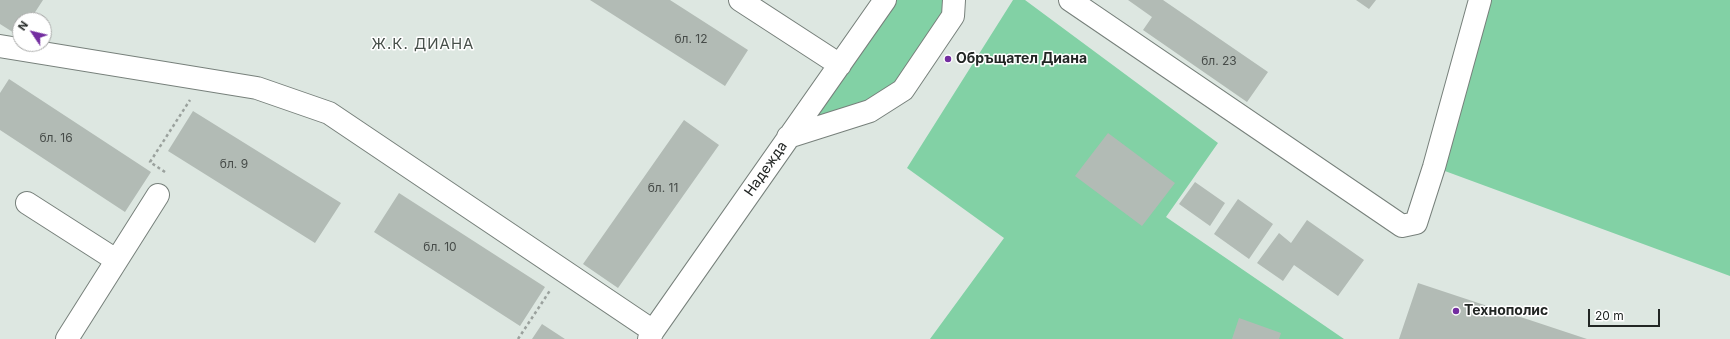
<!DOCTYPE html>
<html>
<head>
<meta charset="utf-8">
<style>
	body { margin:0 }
	#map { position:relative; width:1730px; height:339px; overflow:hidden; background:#dde7e1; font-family:Inter,sans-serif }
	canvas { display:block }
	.north { position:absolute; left:12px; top:12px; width:40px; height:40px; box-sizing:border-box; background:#fff; border:1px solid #a7a8a7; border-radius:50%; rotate:305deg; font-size:11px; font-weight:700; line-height:16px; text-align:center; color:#222624 }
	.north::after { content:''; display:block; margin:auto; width:14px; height:18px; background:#732da0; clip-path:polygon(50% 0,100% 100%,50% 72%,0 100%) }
	.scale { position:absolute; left:1588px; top:309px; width:72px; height:18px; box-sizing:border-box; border:2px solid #222624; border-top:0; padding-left:5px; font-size:12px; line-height:14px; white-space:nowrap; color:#222624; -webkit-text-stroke:3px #fff; paint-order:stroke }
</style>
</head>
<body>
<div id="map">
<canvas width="1730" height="339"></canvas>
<div class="north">N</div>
<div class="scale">20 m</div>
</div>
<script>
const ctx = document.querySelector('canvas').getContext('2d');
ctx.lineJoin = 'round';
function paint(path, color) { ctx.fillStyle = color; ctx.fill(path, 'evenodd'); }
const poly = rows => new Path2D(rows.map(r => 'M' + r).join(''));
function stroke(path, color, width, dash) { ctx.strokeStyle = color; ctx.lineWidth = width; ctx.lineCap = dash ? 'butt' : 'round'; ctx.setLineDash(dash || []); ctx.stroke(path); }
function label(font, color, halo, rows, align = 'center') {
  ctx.font = font + ' Inter,sans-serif'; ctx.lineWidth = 3; ctx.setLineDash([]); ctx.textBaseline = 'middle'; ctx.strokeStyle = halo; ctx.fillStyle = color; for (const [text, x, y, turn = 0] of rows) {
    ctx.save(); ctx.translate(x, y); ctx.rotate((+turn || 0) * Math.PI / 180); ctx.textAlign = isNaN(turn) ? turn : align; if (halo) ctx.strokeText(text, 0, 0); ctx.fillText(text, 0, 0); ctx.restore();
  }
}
paint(poly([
	[885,0,954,0,903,90,788,137],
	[1013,0,1025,0,1218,143,1166,217,1344,339,930,339,1004,238,907,168],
	[1480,0,1730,0,1730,276,1434,167]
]), '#82d1a5');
paint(poly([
	[0,0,43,0,30,20,20,20,19,36,0,24],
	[590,0,670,0,748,50,725,86],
	[1128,0,1163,0,1268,72,1247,102,1143,30,1152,17],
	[1356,0,1376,0,1369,9],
	[9,79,151,172,125,212,0,130,0,93],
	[193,111,341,203,315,243,168,151],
	[684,120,719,145,618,288,583,264],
	[1108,133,1175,183,1142,226,1075,176],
	[1195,182,1225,203,1210,226,1179,204],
	[399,193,545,287,520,326,374,232],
	[1238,199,1273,224,1249,259,1214,234],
	[1307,220,1364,260,1338,296,1294,265,1283,281,1257,263,1279,233,1291,243],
	[1418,283,1587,339,1399,339],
	[1239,318,1281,333,1279,339,1232,339],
	[542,324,565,339,532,339]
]), '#b2bbb5');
const minor = poly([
	[740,0,840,65],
	[1070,0,1402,226,1416,223,1434,167,1480,0],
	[0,46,257,88,329,113,653,331],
	[788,137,870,111,903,90,953,16,954,0],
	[27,203,116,260],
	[67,339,158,195],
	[649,339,653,331,885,0]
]);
stroke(minor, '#77807b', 24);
stroke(poly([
	[165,172,150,162,190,100],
	[518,339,551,289]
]), '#9aa19d', 2.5, [3, 3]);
stroke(minor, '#fff', 22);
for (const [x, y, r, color] of [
	[948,59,4,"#732da0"],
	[1456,311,4,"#732da0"]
]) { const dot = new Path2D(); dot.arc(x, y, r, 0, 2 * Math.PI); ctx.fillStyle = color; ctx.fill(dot); stroke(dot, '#fff', 1.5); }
label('12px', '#464b48', null, [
	["бл. 12",691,39],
	["бл. 23",1219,61],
	["бл. 16",56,138],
	["бл. 9",234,164],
	["бл. 11",663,188],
	["бл. 10",440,247]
]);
label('bold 14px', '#222624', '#fff', [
	["Обръщател Диана",956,59],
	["Технополис",1464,311]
], 'left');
label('14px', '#222624', '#fff', [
	["Надежда",766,169,-55]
]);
ctx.letterSpacing = '1px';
label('15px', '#47504a', '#fff', [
	["Ж.К. ДИАНА",423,44]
]);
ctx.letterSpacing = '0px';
</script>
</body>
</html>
